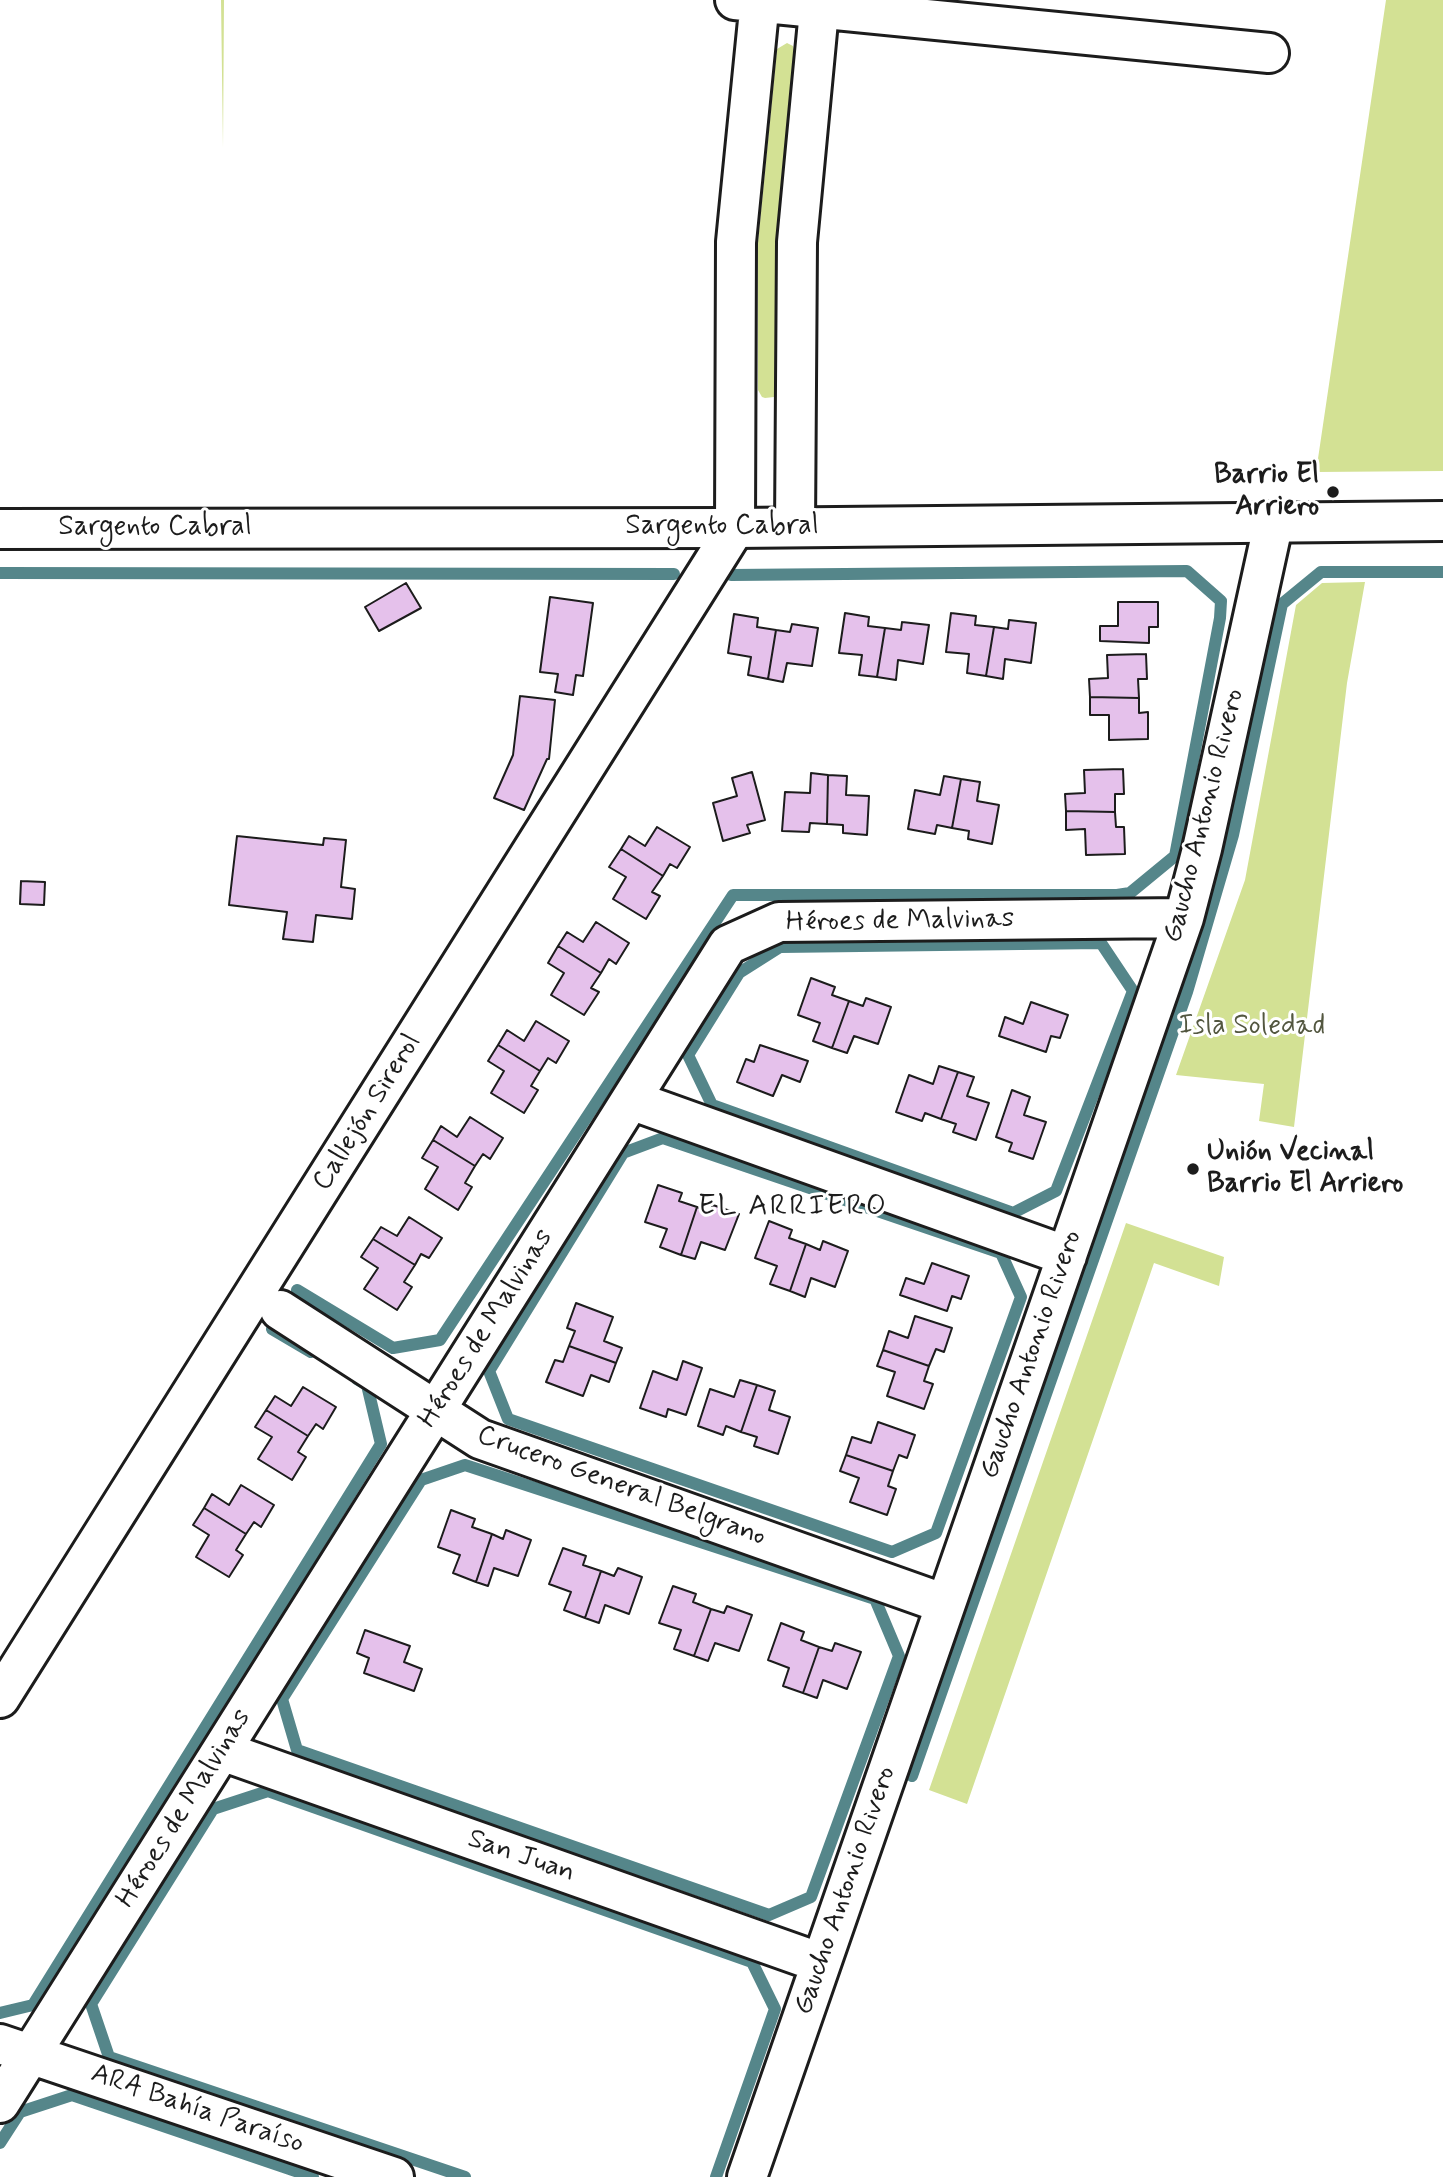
<!DOCTYPE html>
<html>
<head>
<meta charset="utf-8">
<style>
	body { margin:0 }
	canvas { display:block; background:#fff }
</style>
</head>
<body>
<canvas width="1443" height="2177"></canvas>
<script>
const ctx = document.querySelector('canvas').getContext('2d');
ctx.lineJoin = 'round';
function paint(path, color) { ctx.fillStyle = color; ctx.fill(path, 'evenodd'); }
const poly = rows => new Path2D(rows.map(r => 'M' + r).join(''));
function stroke(path, color, width, dash) { ctx.strokeStyle = color; ctx.lineWidth = width; ctx.lineCap = dash ? 'butt' : 'round'; ctx.setLineDash(dash || []); ctx.stroke(path); }
function label(font, color, halo, rows, align = 'center') {
  ctx.font = font + ' Mynerve,sans-serif'; ctx.lineWidth = 6; ctx.setLineDash([]); ctx.textBaseline = 'middle'; ctx.strokeStyle = halo; ctx.fillStyle = color; for (const [text, x, y, turn = 0] of rows) {
    ctx.save(); ctx.translate(x, y); ctx.rotate((+turn || 0) * Math.PI / 180); ctx.textAlign = isNaN(turn) ? turn : align; if (halo) ctx.strokeText(text, 0, 0); ctx.fillText(text, 0, 0); ctx.restore();
  }
}
paint(poly([
	[221,0,224,0,223,148],
	[1386,0,1443,0,1443,471,1316,472],
	[787,43,793,46,794,51,776,246,776,389,774,397,765,398,762,397,758,390,758,242,777,49],
	[1365,582,1347,683,1294,1127,1259,1121,1264,1084,1176,1075,1245,880,1296,605,1322,583],
	[1126,1223,1224,1257,1219,1286,1154,1263,967,1804,929,1790]
]), '#d3e194');
stroke(poly([
	[0,573,674,574],
	[1101,943,1133,991,1056,1191,1013,1213,712,1105,688,1055,739,973,780,947,1101,943],
	[663,1138,1001,1253,1021,1297,936,1533,892,1552,508,1419,489,1371,623,1153,663,1138],
	[297,1290,393,1348,440,1340,733,895,1117,895,1130,893,1175,856,1220,618,1221,601,1187,571,731,575],
	[272,1329,311,1352],
	[465,1465,875,1599,899,1656,811,1897,769,1915,297,1750,282,1699,421,1480,465,1465],
	[912,1776,1187,992,1233,835,1282,604,1321,572,1443,572],
	[0,2013,33,2005,381,1444,367,1385,357,1379],
	[0,2143,20,2112,72,2095,313,2177],
	[465,2177,109,2057,91,2004,213,1809,268,1791,752,1962,775,2009,716,2177]
]), '#55868a', 12);
const building = poly([
	[406,583,421,608,379,631,365,607,406,583],
	[550,597,593,603,583,676,576,675,573,695,555,692,558,674,540,672,550,597],
	[1118,602,1158,602,1158,627,1149,627,1149,643,1100,641,1100,626,1118,626,1118,602],
	[845,613,869,617,868,626,885,628,877,677,859,675,862,655,839,653,845,613],
	[951,613,976,616,975,625,994,627,986,676,967,673,969,654,946,652,951,613],
	[734,614,758,618,757,627,776,630,768,679,748,675,751,657,728,653,734,614],
	[1009,620,1036,623,1031,663,1005,659,1003,679,986,676,994,627,1008,629,1009,620],
	[902,622,929,625,923,664,898,660,896,680,877,677,885,628,901,630,902,622],
	[792,624,818,628,812,666,787,663,783,682,768,679,776,630,790,632,792,624],
	[1146,654,1147,679,1138,679,1139,698,1090,697,1089,679,1108,678,1107,655,1146,654],
	[520,696,555,700,549,759,547,759,524,810,494,798,513,755,520,696],
	[1090,697,1139,698,1139,713,1148,712,1148,739,1109,740,1109,715,1090,715,1090,697],
	[1123,769,1124,794,1115,794,1115,812,1066,811,1065,794,1085,793,1084,770,1123,769],
	[752,772,765,820,747,825,750,833,723,841,713,803,737,796,732,778,752,772],
	[811,773,828,775,827,824,810,823,809,832,782,831,785,792,810,793,811,773],
	[828,775,847,776,846,795,869,796,867,835,843,833,843,825,827,824,828,775],
	[944,776,961,779,952,828,937,825,935,834,908,829,915,790,940,795,944,776],
	[961,779,980,782,977,801,999,805,992,844,968,839,969,831,952,828,961,779],
	[1066,811,1115,812,1116,827,1124,827,1125,854,1086,855,1085,829,1066,830,1066,811],
	[657,827,690,847,677,868,670,864,663,876,621,849,629,836,645,846,657,827],
	[237,836,323,845,324,838,346,840,341,887,355,889,352,919,316,915,313,942,283,939,287,912,229,905,237,836],
	[621,849,663,876,652,892,660,896,646,919,613,899,626,877,609,867,621,849],
	[21,881,45,882,44,905,20,904,21,881],
	[596,922,629,943,616,964,609,959,601,973,558,946,567,932,583,942,596,922],
	[558,946,601,973,591,988,599,992,584,1015,551,995,564,973,548,963,558,946],
	[811,978,835,987,832,995,849,1001,832,1048,813,1041,820,1023,798,1015,811,978],
	[866,998,891,1007,878,1044,854,1036,847,1053,832,1048,849,1001,863,1006,866,998],
	[1031,1002,1068,1015,1060,1038,1051,1036,1046,1052,999,1036,1005,1017,1023,1024,1031,1002],
	[536,1021,569,1041,556,1063,548,1058,540,1071,498,1045,507,1030,524,1041,536,1021],
	[498,1045,540,1071,531,1086,538,1090,524,1113,491,1093,504,1071,488,1061,498,1045],
	[760,1045,808,1061,800,1082,782,1075,773,1096,737,1082,746,1059,754,1062,760,1045],
	[939,1066,958,1072,941,1119,925,1113,922,1121,896,1112,909,1075,933,1084,939,1066],
	[958,1072,974,1077,967,1096,989,1103,976,1140,953,1132,956,1124,941,1119,958,1072],
	[1012,1090,1030,1097,1024,1115,1046,1122,1033,1159,1009,1151,1012,1143,996,1137,1012,1090],
	[470,1117,503,1138,490,1159,483,1154,475,1166,433,1140,441,1126,457,1137,470,1117],
	[433,1140,475,1166,465,1183,472,1187,458,1210,425,1189,438,1167,422,1158,433,1140],
	[658,1185,682,1193,679,1201,697,1207,681,1255,660,1247,667,1229,645,1222,658,1185],
	[713,1205,739,1214,725,1250,701,1242,695,1259,681,1255,697,1207,710,1212,713,1205],
	[409,1217,442,1238,429,1258,421,1254,415,1265,373,1239,381,1227,397,1236,409,1217],
	[769,1221,792,1230,789,1238,806,1244,790,1291,770,1284,777,1266,755,1258,769,1221],
	[373,1239,415,1265,404,1282,412,1287,397,1310,364,1289,378,1268,361,1257,373,1239],
	[823,1241,848,1251,835,1287,811,1278,805,1297,790,1291,806,1244,820,1250,823,1241],
	[932,1263,969,1276,961,1299,952,1296,947,1311,900,1295,906,1278,924,1284,932,1263],
	[576,1303,613,1317,604,1341,622,1348,616,1363,569,1346,575,1331,567,1328,576,1303],
	[915,1316,952,1328,944,1352,936,1349,929,1366,883,1350,889,1331,908,1338,915,1316],
	[569,1346,616,1363,609,1382,591,1375,583,1396,546,1382,555,1360,563,1362,569,1346],
	[883,1350,929,1366,924,1381,933,1384,924,1409,887,1396,895,1372,877,1366,883,1350],
	[683,1361,702,1368,686,1415,668,1409,666,1417,640,1408,653,1371,677,1380,683,1361],
	[740,1380,757,1385,741,1432,726,1426,723,1435,698,1426,710,1389,734,1397,740,1380],
	[757,1385,775,1391,769,1410,790,1417,778,1454,754,1446,757,1437,741,1432,757,1385],
	[303,1387,336,1407,323,1429,316,1424,308,1436,266,1410,275,1396,291,1406,303,1387],
	[266,1410,308,1436,298,1452,306,1457,292,1480,258,1459,272,1437,255,1427,266,1410],
	[878,1422,915,1435,907,1458,899,1455,893,1471,846,1455,852,1437,871,1443,878,1422],
	[846,1455,893,1471,888,1486,896,1489,887,1515,850,1502,859,1478,840,1471,846,1455],
	[241,1485,274,1505,261,1527,254,1522,246,1534,204,1508,212,1494,229,1505,241,1485],
	[204,1508,246,1534,236,1550,243,1555,229,1577,196,1557,209,1535,193,1525,204,1508],
	[451,1510,475,1519,472,1527,492,1534,476,1582,453,1573,460,1555,438,1547,451,1510],
	[506,1530,531,1540,518,1576,494,1568,488,1586,476,1582,492,1534,503,1539,506,1530],
	[563,1548,586,1556,583,1565,601,1571,585,1618,564,1610,571,1592,549,1584,563,1548],
	[618,1568,642,1577,629,1614,605,1605,599,1623,585,1618,601,1571,614,1576,618,1568],
	[673,1586,696,1594,693,1602,711,1609,694,1656,674,1649,681,1630,659,1623,673,1586],
	[727,1606,752,1615,739,1651,715,1643,708,1661,694,1656,711,1609,724,1613,727,1606],
	[781,1623,804,1632,801,1640,819,1647,803,1693,783,1686,789,1668,768,1660,781,1623],
	[365,1630,410,1646,404,1662,422,1669,414,1691,364,1673,369,1658,357,1653,365,1630],
	[835,1643,861,1652,847,1689,823,1680,817,1698,803,1693,819,1647,832,1651,835,1643]
]);
paint(building, '#e5c1eb');
stroke(building, '#1c1c1c', 2);
const minor = poly([
	[735,0,1269,53],
	[795,527,797,242,820,0],
	[631,1100,1067,1256],
	[280,1310,480,1439,945,1604],
	[0,1698,735,528,736,242,760,0],
	[222,1751,821,1963],
	[0,2044,394,2177],
	[0,2103,728,945,779,922,1184,918],
	[747,2177,1184,918,1202,849,1274,521]
]);
const secondary = poly([
	[0,529,735,528,1443,521]
]);
stroke(minor, '#1c1c1c', 44);
stroke(secondary, '#1c1c1c', 44);
stroke(minor, '#fff', 38);
stroke(secondary, '#fff', 38);
for (const [x, y, r, color] of [
	[1333,492,7,"#1c1c1c"],
	[1193,1169,7,"#1c1c1c"]
]) { const dot = new Path2D(); dot.arc(x, y, r, 0, 2 * Math.PI); ctx.fillStyle = color; ctx.fill(dot); stroke(dot, '#fff', 2.5); }
label('bold 28px', '#1c1c1c', '#fff', [
	["Barrio El",1319,476],
	["Arriero",1319,508],
	["Unión Vecinal",1207,1153,"left"],
	["Barrio El Arriero",1207,1185,"left"]
], 'right');
label('28px', '#1c1c1c', '#fff', [
	["Sargento Cabral",722,527],
	["Sargento Cabral",155,528],
	["Gaucho Antonio Rivero",1205,816,-76],
	["Héroes de Malvinas",900,922,-1],
	["Callejón Sirerol",368,1113,-58],
	["Héroes de Malvinas",487,1329,-58],
	["Gaucho Antonio Rivero",1032,1355,-71],
	["Crucero General Belgrano",621,1487,20],
	["Héroes de Malvinas",185,1809,-58],
	["San Juan",521,1857,19],
	["Gaucho Antonio Rivero",846,1891,-71],
	["ARA Bahía Paraíso",197,2110,19]
]);
label('28px', '#535740', '#fff', [
	["Isla Soledad",1252,1027]
]);
ctx.letterSpacing = '2px';
label('30px', '#1c1c1c', '#fff', [
	["EL ARRIERO",793,1208]
]);
ctx.letterSpacing = '0px';
</script>
</body>
</html>
